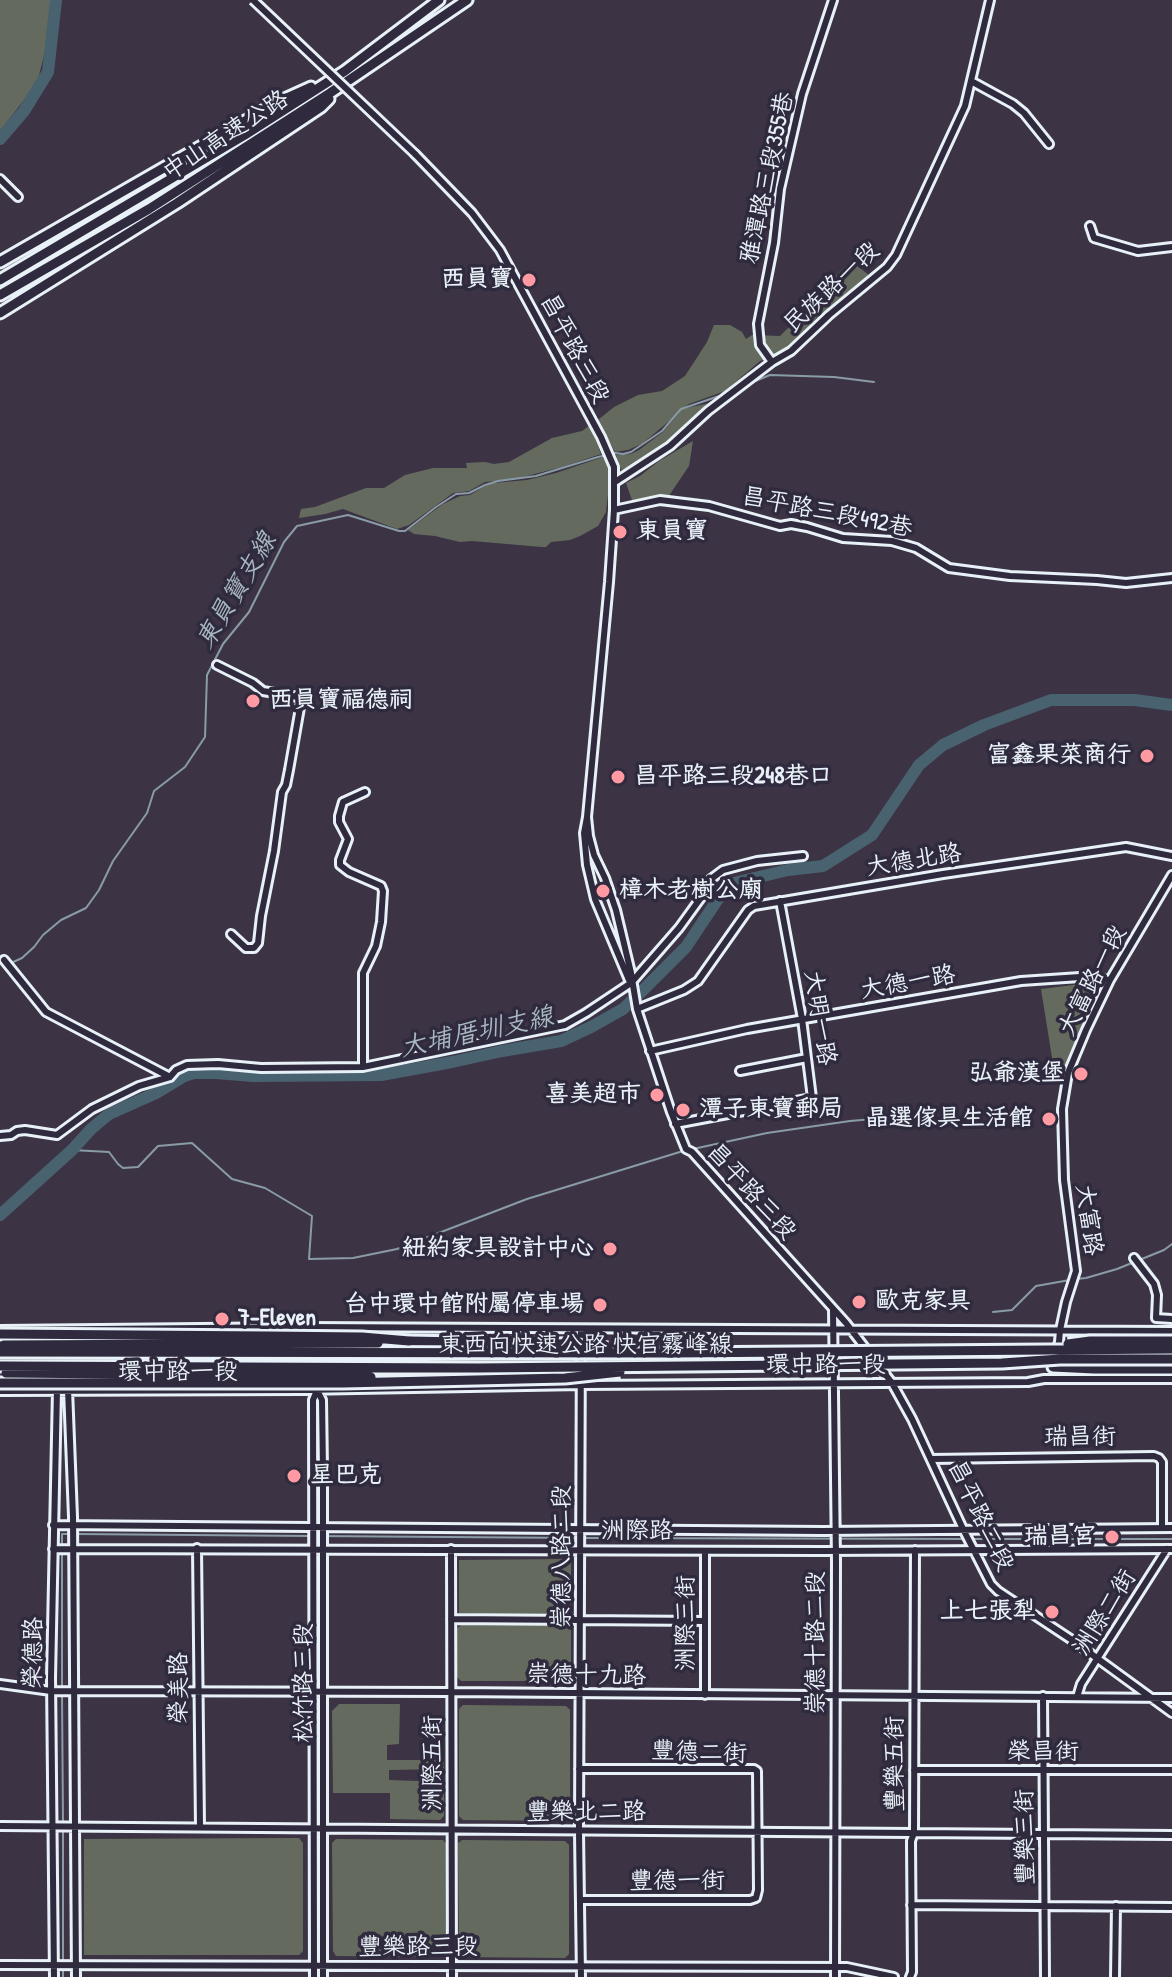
<!DOCTYPE html>
<html>
<head>
<meta charset="utf-8">
<style>
	body { margin:0 }
	canvas { display:block; background:#3c3444 }
</style>
</head>
<body>
<canvas width="1172" height="1977"></canvas>
<script>
const ctx = document.querySelector('canvas').getContext('2d');
ctx.lineJoin = 'round';
function paint(path, color) { ctx.fillStyle = color; ctx.fill(path, 'evenodd'); }
const poly = rows => new Path2D(rows.map(r => 'M' + r).join(''));
function stroke(path, color, width, dash) { ctx.strokeStyle = color; ctx.lineWidth = width; ctx.lineCap = dash ? 'butt' : 'round'; ctx.setLineDash(dash || []); ctx.stroke(path); }
function label(font, color, halo, rows, align = 'center') {
  ctx.font = font + ' "Patrick Hand","LXGW WenKai TC",sans-serif'; ctx.lineWidth = 7; ctx.setLineDash([]); ctx.textBaseline = 'middle'; ctx.strokeStyle = halo; ctx.fillStyle = color; for (const [text, x, y, turn = 0] of rows) {
    ctx.save(); ctx.translate(x, y); ctx.rotate((+turn || 0) * Math.PI / 180); ctx.textAlign = isNaN(turn) ? turn : align; if (halo) ctx.strokeText(text, 0, 0); ctx.fillText(text, 0, 0); ctx.restore();
  }
}
paint(poly([
	[0,0,52,0,48,40,37,83,0,131],
	[851,261,870,276,816,318,797,341,777,356,760,361,725,391,689,404,682,409,710,403,666,444,633,465,621,470,616,455,631,454,639,450,663,432,680,412,643,443,628,450,615,452,598,420,614,407,638,395,662,391,685,376,707,342,714,325,730,325,742,332,746,339,752,335,780,336,804,312,813,290,833,278],
	[590,425,601,454,562,467,515,479,485,482,469,491,453,493,409,525,397,529,343,509,325,514,299,518,301,509,315,507,366,488,384,488,405,475,433,468,467,468,466,463,485,462,494,464,509,462,552,438,582,431],
	[693,441,689,466,668,497,632,500,626,483,640,476,659,461],
	[603,457,609,467,609,486,606,512,598,526,580,536,570,540,551,542,546,547,542,547,472,541,460,542,435,536,414,534,408,530,443,504,460,496,470,495,487,485,494,483,527,480,556,473],
	[1081,984,1089,985,1101,994,1067,1066,1054,1070,1041,989],
	[567,1559,571,1563,571,1611,567,1615,459,1613,459,1560],
	[463,1624,568,1625,571,1628,571,1676,566,1681,461,1681,457,1677,457,1628],
	[339,1704,400,1704,399,1744,387,1745,387,1760,444,1760,444,1769,389,1770,389,1780,444,1782,444,1816,440,1820,390,1819,390,1793,333,1793,332,1711],
	[463,1705,566,1706,570,1710,570,1817,565,1821,463,1820,459,1816,459,1709],
	[299,1838,303,1843,303,1951,299,1955,84,1955,84,1839],
	[336,1839,443,1840,446,1843,447,1953,443,1957,336,1956,333,1951,332,1843],
	[462,1840,565,1841,569,1845,569,1954,565,1958,462,1957,459,1953,458,1843]
]), '#646b5e');
stroke(poly([
	[748,384,770,375,834,377,874,382],
	[11,963,22,958,34,947,43,935,61,920,86,908,99,890,113,861,147,813,154,791,185,767,205,737,207,675,223,644,249,612,284,542,297,526,348,515,399,531,405,531,436,507,456,494,469,493,485,485,498,481,536,476,598,457,615,453,623,454,631,452,662,431,681,409,728,393],
	[693,1149,767,1133,850,1121,873,1119],
	[72,1150,109,1152,118,1164,123,1168,138,1167,158,1146,192,1143,232,1179,265,1188,312,1216,309,1259,353,1258,397,1249,527,1199,683,1151],
	[1076,1279,1086,1278,1117,1269,1164,1250,1172,1244],
	[993,1312,1012,1310,1036,1286,1070,1280],
	[76,1534,310,1536],
	[316,1536,578,1538],
	[584,1538,966,1539],
	[972,1539,1172,1539],
	[62,1688,62,1534,70,1534],
	[62,1694,63,1824],
	[63,1830,63,1977]
]), '#899ba6', 2);
stroke(poly([
	[0,139,24,111,48,72,56,0],
	[0,1215,72,1150,91,1129,109,1114,156,1093,184,1076,194,1073,216,1073,253,1076,381,1075,452,1062,502,1051,561,1041,591,1027,623,1009,642,991,686,947,724,890,734,883,788,870,823,866,872,835,919,765,943,745,984,725,1051,700,1135,700,1172,705]
]), '#496270', 12);
const minor = poly([
	[971,81,1013,104,1024,113,1049,144],
	[415,154,472,213,500,250,601,437,614,467,614,510,609,582,587,817,584,833,587,865,595,899,629,980],
	[0,179,18,197],
	[1090,226,1094,238,1138,251,1172,247],
	[772,362,760,345,758,324,774,243,780,189,802,94,833,0],
	[615,482,670,446,708,411,772,362,791,351,829,315,887,267,896,255,965,106,990,0],
	[614,510,660,500,709,506,780,526,791,524,807,527,843,538,892,541,916,548,949,568,1010,576,1097,580,1126,583,1172,578],
	[217,665,253,683,263,691,298,697,301,702,289,770,286,785,282,792,274,851,261,916,258,943,254,948,246,948,231,934],
	[587,817,589,836,594,855,605,878,616,910,631,973,637,1009,671,1112,686,1149,692,1152,846,1323,892,1383,912,1419,963,1529,991,1584,998,1591,1072,1640,1172,1713],
	[4,960,46,1012,170,1077],
	[637,1009,684,990,698,981,748,910,754,906,943,874,1126,847,1172,856],
	[650,1051,747,1029,1021,981,1080,977,1110,980],
	[363,1067,363,973,376,946,381,922,383,891,381,886,349,872,340,865,340,860,348,839,339,822,339,816,343,802,365,792],
	[740,1071,807,1058],
	[675,1124,812,1098,802,1019,780,901],
	[0,1136,11,1135,17,1131,25,1130,57,1135,92,1109,139,1086,170,1077,176,1070,187,1065,218,1064,261,1068,363,1067,565,1025,586,1013,631,983,679,928,700,899,711,879,723,870,757,861,803,856],
	[1134,1258,1154,1284,1157,1295,1156,1318,1172,1319],
	[833,1309,836,1562,835,1977],
	[0,1330,301,1327,1172,1331],
	[1055,1353,1059,1342,1060,1330,1066,1302,1076,1271,1064,1180,1062,1109,1068,1073,1086,1030,1110,980,1172,875],
	[68,1389,73,1517,76,1977],
	[317,1390,322,1400,323,1470,323,1977],
	[0,1391,301,1390,582,1385,1028,1382,1044,1379,1172,1379],
	[931,1459,1154,1456,1159,1458,1162,1462,1162,1528],
	[53,1525,823,1531,1172,1528],
	[197,1548,200,1827],
	[53,1549,823,1551,1172,1549],
	[451,1549,452,1977],
	[705,1551,705,1695],
	[451,1619,705,1621],
	[0,1684,51,1691,452,1692,1172,1698],
	[1043,1696,1045,1977],
	[1077,1697,1081,1684,1167,1549],
	[579,1769,754,1769,757,1771,758,1890,756,1898,750,1900,580,1900],
	[914,1770,1172,1770],
	[0,1826,1172,1835],
	[911,1905,1172,1907],
	[0,1965,847,1967,894,1977],
	[54,1977,51,1678,57,1389],
	[314,1977,313,1400,317,1390],
	[581,1977,579,1832,581,1330],
	[910,1977,912,1972,911,1841,914,1833,915,1550],
	[1115,1977,1116,1906]
]);
const highway = poly([
	[0,262,280,101,311,87],
	[0,280,245,135,345,71,439,0],
	[0,295,149,209,330,93,467,0],
	[0,313,177,203,321,107,329,99],
	[409,1341,567,1344],
	[1053,1367,1094,1369,1172,1369]
]);
stroke(minor, '#e8f1f8', 12);
stroke(highway, '#e8f1f8', 15);
stroke(minor, '#2f2a3d', 6);
stroke(highway, '#2f2a3d', 9);
const minorBridge = poly([
	[253,0,415,154]
]);
const highwayBridge = poly([
	[0,1334,268,1336,362,1337,409,1341],
	[567,1344,608,1348],
	[1068,1344,1090,1341,1172,1341],
	[4,1345,378,1343],
	[0,1352,671,1353,1172,1349],
	[0,1366,478,1368,1002,1363,1060,1359,1172,1359],
	[6,1373,349,1376,371,1377],
	[0,1383,343,1383,565,1378,620,1372]
]);
stroke(minorBridge, '#e8f1f8', 12, []);
stroke(highwayBridge, '#e8f1f8', 15, []);
stroke(minorBridge, '#2f2a3d', 6);
stroke(highwayBridge, '#2f2a3d', 9);
for (const [x, y, r, color] of [
	[529,280,8,"#ff9aa2"],
	[620,532,8,"#ff9aa2"],
	[253,701,8,"#ff9aa2"],
	[1147,756,8,"#ff9aa2"],
	[618,777,8,"#ff9aa2"],
	[603,891,8,"#ff9aa2"],
	[1081,1074,8,"#ff9aa2"],
	[657,1095,8,"#ff9aa2"],
	[683,1110,8,"#ff9aa2"],
	[1049,1119,8,"#ff9aa2"],
	[610,1249,8,"#ff9aa2"],
	[859,1302,8,"#ff9aa2"],
	[600,1305,8,"#ff9aa2"],
	[222,1319,8,"#ff9aa2"],
	[294,1476,8,"#ff9aa2"],
	[1112,1537,8,"#ff9aa2"],
	[1052,1612,8,"#ff9aa2"]
]) { const dot = new Path2D(); dot.arc(x, y, r, 0, 2 * Math.PI); ctx.fillStyle = color; ctx.fill(dot); stroke(dot, '#2f2a3d', 3); }
label('24px', '#e8f1f8', '#2f2a3d', [
	["中山高速公路",226,136,-33],
	["雅潭路三段355巷",768,178,-78],
	["民族路一段",832,288,-43],
	["昌平路三段",574,349,62],
	["昌平路三段492巷",827,513,11],
	["大德北路",914,861,-9],
	["大富路一段",1093,981,-63],
	["大德一路",908,983,-10],
	["大明一路",819,1018,81],
	["昌平路三段",751,1192,48],
	["大富路",1088,1220,82],
	["東西向快速公路 快官霧峰線",586,1346],
	["環中路一段",826,1366],
	["環中路一段",178,1373],
	["瑞昌街",1080,1438],
	["昌平路二段",980,1516,64],
	["洲際路",637,1532],
	["崇德八路二段",563,1557,-90],
	["洲際二街",1105,1613,-58],
	["洲際三街",687,1623,-90],
	["崇德十路二段",817,1643,-90],
	["榮德路",34,1653,-89],
	["崇德十九路",586,1676,1],
	["松竹路三段",305,1683,-90],
	["榮美路",180,1688,-90],
	["豐德二街",699,1753,2],
	["榮昌街",1043,1753],
	["洲際五街",434,1763,-90],
	["豐樂五街",896,1764,-90],
	["豐樂北二路",586,1813],
	["豐樂三街",1026,1837,-91],
	["豐德一街",677,1882],
	["豐樂路三段",418,1948]
]);
label('bold 24px', '#e8f1f8', '#2f2a3d', [
	["西員寶",513,280],
	["東員寶",636,532,"left"],
	["西員寶福德祠",269,701,"left"],
	["富鑫果菜商行",1131,756],
	["昌平路三段248巷口",634,777,"left"],
	["樟木老樹公廟",619,891,"left"],
	["弘爺漢堡",1065,1074],
	["喜美超市",641,1095],
	["潭子東寶郵局",699,1110,"left"],
	["晶選傢具生活館",1033,1119],
	["紐約家具設計中心",594,1249],
	["歐克家具",875,1302,"left"],
	["台中環中館附屬停車場",584,1305],
	["7-Eleven",238,1319,"left"],
	["星巴克",310,1476,"left"],
	["瑞昌宮",1096,1537],
	["上七張犁",1036,1612]
], 'right');
label('italic 26px', '#a8b8c2', '#2f2a3d', [
	["東員寶支線",237,591,-59],
	["大埔厝圳支線",477,1033,-12]
]);
</script>
</body>
</html>
